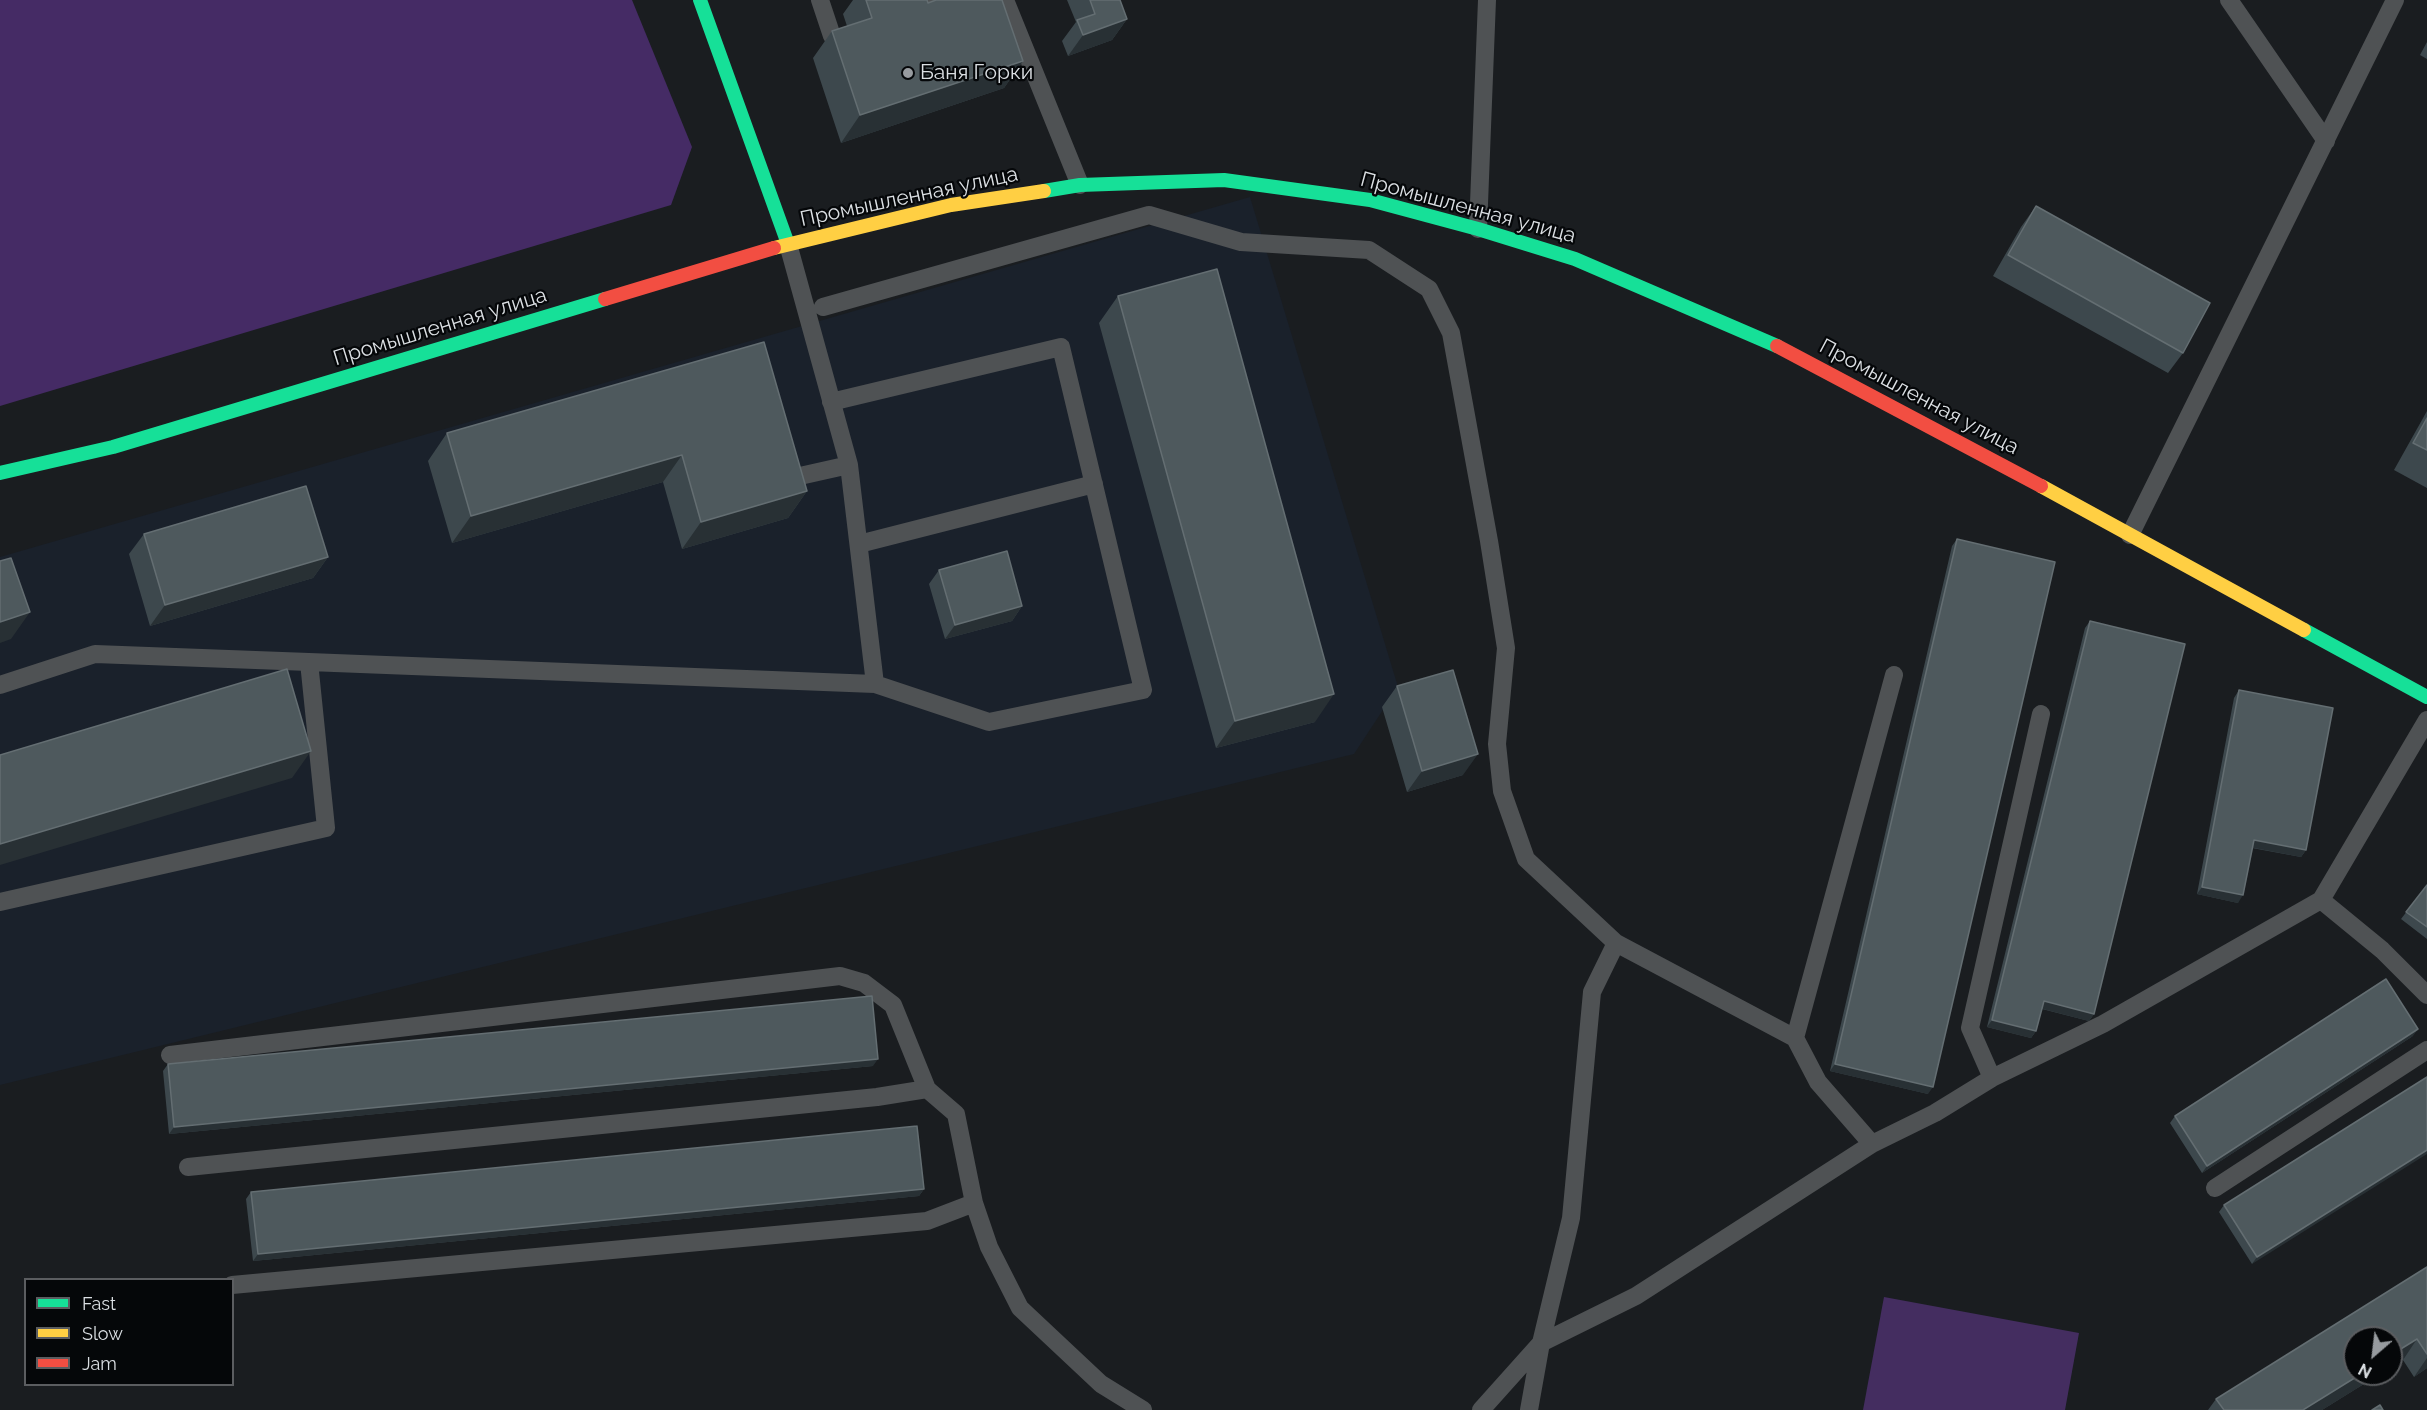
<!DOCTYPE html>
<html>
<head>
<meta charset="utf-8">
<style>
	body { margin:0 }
	#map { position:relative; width:2427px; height:1410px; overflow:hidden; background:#1a1d20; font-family:Raleway,sans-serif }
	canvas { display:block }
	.legend { position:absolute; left:24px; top:1278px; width:210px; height:108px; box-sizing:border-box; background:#050709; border:2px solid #5b5d60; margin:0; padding:8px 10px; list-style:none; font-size:18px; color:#dbdfe3 }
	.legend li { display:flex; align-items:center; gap:12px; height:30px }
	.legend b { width:30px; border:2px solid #5b5d60 }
	.north { position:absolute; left:2343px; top:1326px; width:60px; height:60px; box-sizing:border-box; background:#050709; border:2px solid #5b5d60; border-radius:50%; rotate:208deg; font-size:16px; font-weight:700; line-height:24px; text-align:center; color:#dbdfe3 }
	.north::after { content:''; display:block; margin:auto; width:21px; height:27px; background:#979b9f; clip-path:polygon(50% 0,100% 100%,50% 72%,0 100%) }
</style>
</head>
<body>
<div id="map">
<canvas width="2427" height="1410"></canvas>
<ul class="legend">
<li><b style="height:8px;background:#16e098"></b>Fast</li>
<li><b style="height:8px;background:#ffcf43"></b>Slow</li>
<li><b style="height:8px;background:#f24e42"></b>Jam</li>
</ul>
<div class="north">N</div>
</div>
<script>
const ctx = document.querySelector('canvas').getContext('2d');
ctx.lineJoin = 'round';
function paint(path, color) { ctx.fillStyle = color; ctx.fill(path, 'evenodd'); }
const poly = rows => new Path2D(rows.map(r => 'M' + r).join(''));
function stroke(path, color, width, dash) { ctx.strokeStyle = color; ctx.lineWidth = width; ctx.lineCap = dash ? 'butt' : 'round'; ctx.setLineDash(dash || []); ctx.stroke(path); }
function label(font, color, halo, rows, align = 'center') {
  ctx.font = font + ' Raleway,sans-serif'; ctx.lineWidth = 4.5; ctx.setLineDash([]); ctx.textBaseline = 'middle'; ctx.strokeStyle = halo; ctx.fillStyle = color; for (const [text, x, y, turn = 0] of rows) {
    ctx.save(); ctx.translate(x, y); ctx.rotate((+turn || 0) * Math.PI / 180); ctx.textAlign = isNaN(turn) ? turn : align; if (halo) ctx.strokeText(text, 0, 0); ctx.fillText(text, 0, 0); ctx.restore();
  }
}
paint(poly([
	[1250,197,1398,687,1354,754,0,1085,0,557]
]), '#1a212b');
paint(poly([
	[1884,1297,2079,1333,2065,1410,1863,1410]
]), '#442d60');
paint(poly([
	[0,0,632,0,692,147,671,205,0,406]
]), '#452b65');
stroke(poly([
	[820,0,832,36],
	[927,0,928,2,934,0],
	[1005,0,1080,185],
	[2229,0,2326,141],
	[1478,229,1487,0],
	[788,244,849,465,875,684],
	[823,307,1149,215,1241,242,1369,250,1429,289,1451,333,1489,541,1506,648,1497,744,1502,791,1526,859,1616,943,1795,1038,1818,1082,1872,1144],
	[791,478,849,465],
	[2130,535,2395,0],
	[859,544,1094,484],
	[0,685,95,654,309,662,875,684,989,722,1143,690,1061,347,831,402],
	[2321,900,2382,950,2427,995],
	[0,902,326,828,309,662],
	[1795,1038,1894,675],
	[170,1055,840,976,864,983,893,1005,927,1089],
	[1992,1078,1970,1028,2041,714],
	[188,1167,877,1097,927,1089,956,1114,974,1203,989,1247,1020,1308,1101,1384,1143,1410],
	[2215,1188,2427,1050],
	[232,1285,927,1221,974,1203],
	[1481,1410,1541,1343,1636,1296,1872,1144,1935,1113,1992,1078,2103,1024,2321,900,2427,720],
	[1529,1410,1541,1343,1571,1218,1592,992,1616,943]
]), '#4f5254', 18);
stroke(poly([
	[700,0,788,244],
	[1044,191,1080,185,1224,180,1370,200,1478,229,1575,259,1777,346],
	[0,473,113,447,605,299],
	[2304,630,2427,697]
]), '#16e098', 14);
stroke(poly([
	[774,248,951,205,1044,191],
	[2041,486,2304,630]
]), '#ffcf43', 14);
stroke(poly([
	[605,299,774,248],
	[1777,346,2041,486]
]), '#f24e42', 14);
paint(poly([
	[853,0,927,0,928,3,1023,61,1004,88,841,143,813,58,832,31,847,26,843,14],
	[1067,0,1120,0,1127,19,1112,40,1068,56,1062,41,1076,22],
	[2427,42,2427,59,2420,55],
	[2036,206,2183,353,2168,373,1993,276,2021,227],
	[1118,296,1315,722,1216,748,1099,323],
	[764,342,807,491,788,518,682,549,663,482,452,543,428,461,447,433],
	[2427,411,2427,488,2394,470],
	[144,534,328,557,313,578,150,626,129,554],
	[1957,539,1928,1094,1830,1071,1952,546],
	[939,570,1022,606,1012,621,945,639,929,584],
	[2090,621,2094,1014,2089,1021,2042,1009,2036,1031,2031,1038,1987,1027,2085,628],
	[1397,686,1463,775,1407,792,1382,707],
	[2239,690,2306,850,2301,857,2252,848,2238,903,2197,894,2234,698],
	[2427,885,2427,939,2401,919],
	[2413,1036,2202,1173,2170,1123,2175,1116],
	[168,1064,873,1066,169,1134,163,1071],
	[2427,1077,2252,1264,2219,1212,2224,1205],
	[924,1189,919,1196,253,1261,246,1199,251,1192],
	[2427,1267,2427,1368,2414,1377,2403,1360,2355,1374,2380,1374,2322,1410,2208,1410,2216,1399]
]), '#3d484d');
paint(poly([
	[1127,19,1112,40,1068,56,1083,35],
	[1023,61,1004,88,841,143,860,115],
	[682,455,663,482,452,543,471,516],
	[807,491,788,518,682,549,701,522],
	[328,557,313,578,150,626,165,605],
	[1022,606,1012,621,945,639,955,625],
	[30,612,11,639,0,643,0,622],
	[1334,694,1315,722,1216,748,1235,721],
	[311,751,292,778,0,865,0,844],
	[1478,754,1463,775,1407,792,1422,771],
	[2254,840,2306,850,2301,857,2249,847],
	[2202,887,2243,895,2238,903,2197,894],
	[2044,1001,2094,1014,2089,1021,2039,1008],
	[1992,1020,2036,1031,2031,1038,1987,1027],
	[2418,1029,2413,1036,2202,1173,2207,1166],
	[878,1059,873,1066,169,1134,174,1127],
	[1835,1064,1933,1087,1928,1094,1830,1071],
	[2427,1150,2427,1154,2252,1264,2257,1257],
	[924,1189,919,1196,253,1261,258,1254],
	[2417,1339,2403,1360,2391,1367,2391,1355],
	[2427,1358,2427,1368,2414,1377],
	[2361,1374,2380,1374,2322,1410,2303,1410]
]), '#283034');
const building = poly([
	[866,0,927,0,928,3,936,0,1002,0,1023,61,860,115,832,31,872,18,866,0],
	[1090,0,1120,0,1127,19,1083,35,1077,20,1095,14,1090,0],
	[2036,206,2210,303,2183,353,2008,255,2036,206],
	[1217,269,1334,694,1235,721,1118,296,1217,269],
	[764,342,807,491,701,522,682,455,471,516,447,433,764,342],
	[2427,418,2427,450,2413,443,2427,418],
	[306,486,328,557,165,605,144,534,306,486],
	[1957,539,2055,562,1933,1087,1835,1064,1957,539],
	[1007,551,1022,606,955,625,939,570,1007,551],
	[11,558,30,612,0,622,0,561,11,558],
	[2090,621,2185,644,2094,1014,2044,1001,2036,1031,1992,1020,2090,621],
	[287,669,311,751,0,844,0,755,287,669],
	[1453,670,1478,754,1422,771,1397,686,1453,670],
	[2239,690,2333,708,2306,850,2254,840,2243,895,2202,887,2239,690],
	[2427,885,2427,927,2406,912,2427,885],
	[2386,979,2418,1029,2207,1166,2175,1116,2386,979],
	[872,996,878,1059,174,1127,168,1064,872,996],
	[2427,1077,2427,1150,2257,1257,2224,1205,2427,1077],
	[917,1126,924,1189,258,1254,251,1192,917,1126],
	[2427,1267,2427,1354,2417,1339,2391,1355,2391,1338,2355,1338,2355,1374,2361,1374,2303,1410,2224,1410,2216,1399,2427,1267],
	[2380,1405,2383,1410,2372,1410,2380,1405]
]);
paint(building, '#4e595d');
stroke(building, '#646e72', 1.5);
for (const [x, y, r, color] of [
	[908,73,6,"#979b9f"]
]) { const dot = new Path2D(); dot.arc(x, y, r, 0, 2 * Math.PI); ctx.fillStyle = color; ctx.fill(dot); stroke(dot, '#050709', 2); }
label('21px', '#dbdfe3', '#050709', [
	["Баня Горки",920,73]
], 'left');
label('21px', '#dbdfe3', '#050709', [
	["Промышленная улица",909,197,-12],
	["Промышленная улица",1468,208,15],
	["Промышленная улица",440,327,-17],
	["Промышленная улица",1919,397,28]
]);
</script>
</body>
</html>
